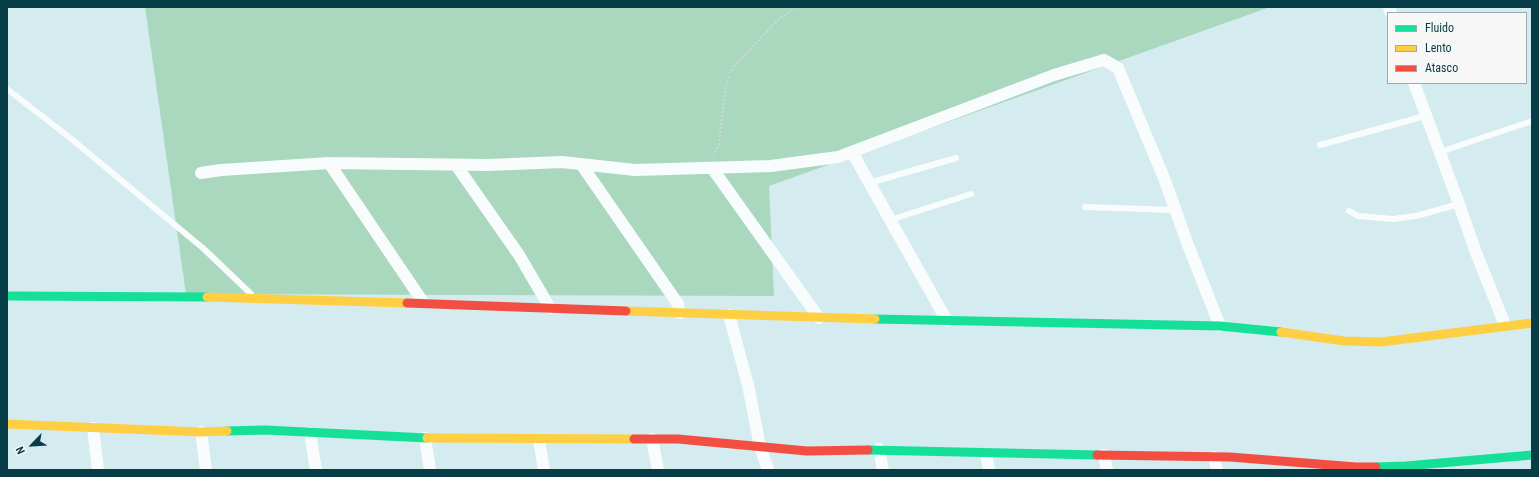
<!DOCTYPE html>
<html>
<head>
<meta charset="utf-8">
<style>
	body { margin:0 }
	#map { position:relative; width:1539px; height:477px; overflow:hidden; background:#d4ebf0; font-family:"Roboto Condensed",sans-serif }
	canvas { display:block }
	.frame { position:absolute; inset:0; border:8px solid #063d46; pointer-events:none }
	.legend { position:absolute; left:1387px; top:12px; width:140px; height:72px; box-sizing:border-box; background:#f7f7f7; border:1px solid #97adb0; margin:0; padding:5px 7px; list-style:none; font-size:12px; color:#063d46 }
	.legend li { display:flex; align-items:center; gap:8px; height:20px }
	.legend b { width:20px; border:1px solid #97adb0 }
	.north { position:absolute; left:12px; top:425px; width:40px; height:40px; -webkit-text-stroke:3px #f7f7f7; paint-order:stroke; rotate:245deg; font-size:11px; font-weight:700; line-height:16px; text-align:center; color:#063d46 }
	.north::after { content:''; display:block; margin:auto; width:14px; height:18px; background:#063d46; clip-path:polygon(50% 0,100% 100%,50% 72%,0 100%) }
</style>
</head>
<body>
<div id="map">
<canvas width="1539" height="477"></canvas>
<div class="frame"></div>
<ul class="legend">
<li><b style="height:5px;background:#16e098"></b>Fluido</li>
<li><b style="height:5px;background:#ffcf43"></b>Lento</li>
<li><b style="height:5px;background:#f24e42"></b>Atasco</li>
</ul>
<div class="north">N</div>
</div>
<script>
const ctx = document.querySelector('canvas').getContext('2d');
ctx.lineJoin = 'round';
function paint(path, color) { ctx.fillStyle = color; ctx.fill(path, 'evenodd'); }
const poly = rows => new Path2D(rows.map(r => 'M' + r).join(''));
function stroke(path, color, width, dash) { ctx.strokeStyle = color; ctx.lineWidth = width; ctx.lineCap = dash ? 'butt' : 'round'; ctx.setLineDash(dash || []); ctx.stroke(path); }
paint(poly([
	[145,7,1270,7,769,186,774,296,186,294]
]), '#a9d8bf');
stroke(poly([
	[714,156,719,144,726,85,730,73,734,66,779,19,796,7]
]), '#ced7da', 2, [2, 2]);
stroke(poly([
	[7,89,69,137,204,249,251,294],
	[1320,145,1425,116],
	[1440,152,1532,121],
	[869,183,956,158],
	[1085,207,1175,210],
	[1349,211,1358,216,1393,219,1416,216,1459,204],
	[890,220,971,194]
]), '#f9fcfd', 6);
stroke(poly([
	[1389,7,1391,13],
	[1414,83,1459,204,1475,250,1505,325],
	[852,152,947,321],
	[329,163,423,302],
	[581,164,678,304,680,313],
	[456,165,519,255,550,308],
	[712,168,819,318],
	[201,173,221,170,329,163,488,165,562,162,635,170,771,166,838,157,1054,75,1104,60,1118,68,1164,178,1188,245,1220,326],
	[729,315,748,385,760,446,768,470],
	[93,428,98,470],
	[201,432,206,470],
	[310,433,316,470],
	[425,438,430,470],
	[652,439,658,470],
	[539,440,544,470],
	[879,449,883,470],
	[986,454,989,470],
	[1104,455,1107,470],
	[1214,457,1217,470]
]), '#f9fcfd', 12);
stroke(poly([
	[7,296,207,297],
	[875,319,1220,326,1281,332],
	[227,431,265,430,427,438],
	[868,450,1097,455],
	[1376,467,1406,466,1532,455]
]), '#16e098', 9);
stroke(poly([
	[207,297,407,303],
	[626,311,875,319],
	[1281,332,1344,341,1381,342,1532,323],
	[7,424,201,432,227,431],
	[427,438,634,439]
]), '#ffcf43', 9);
stroke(poly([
	[407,303,626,311],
	[634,439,678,439,807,451,868,450],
	[1097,455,1230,457,1356,467,1376,467]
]), '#f24e42', 9);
</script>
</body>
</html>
